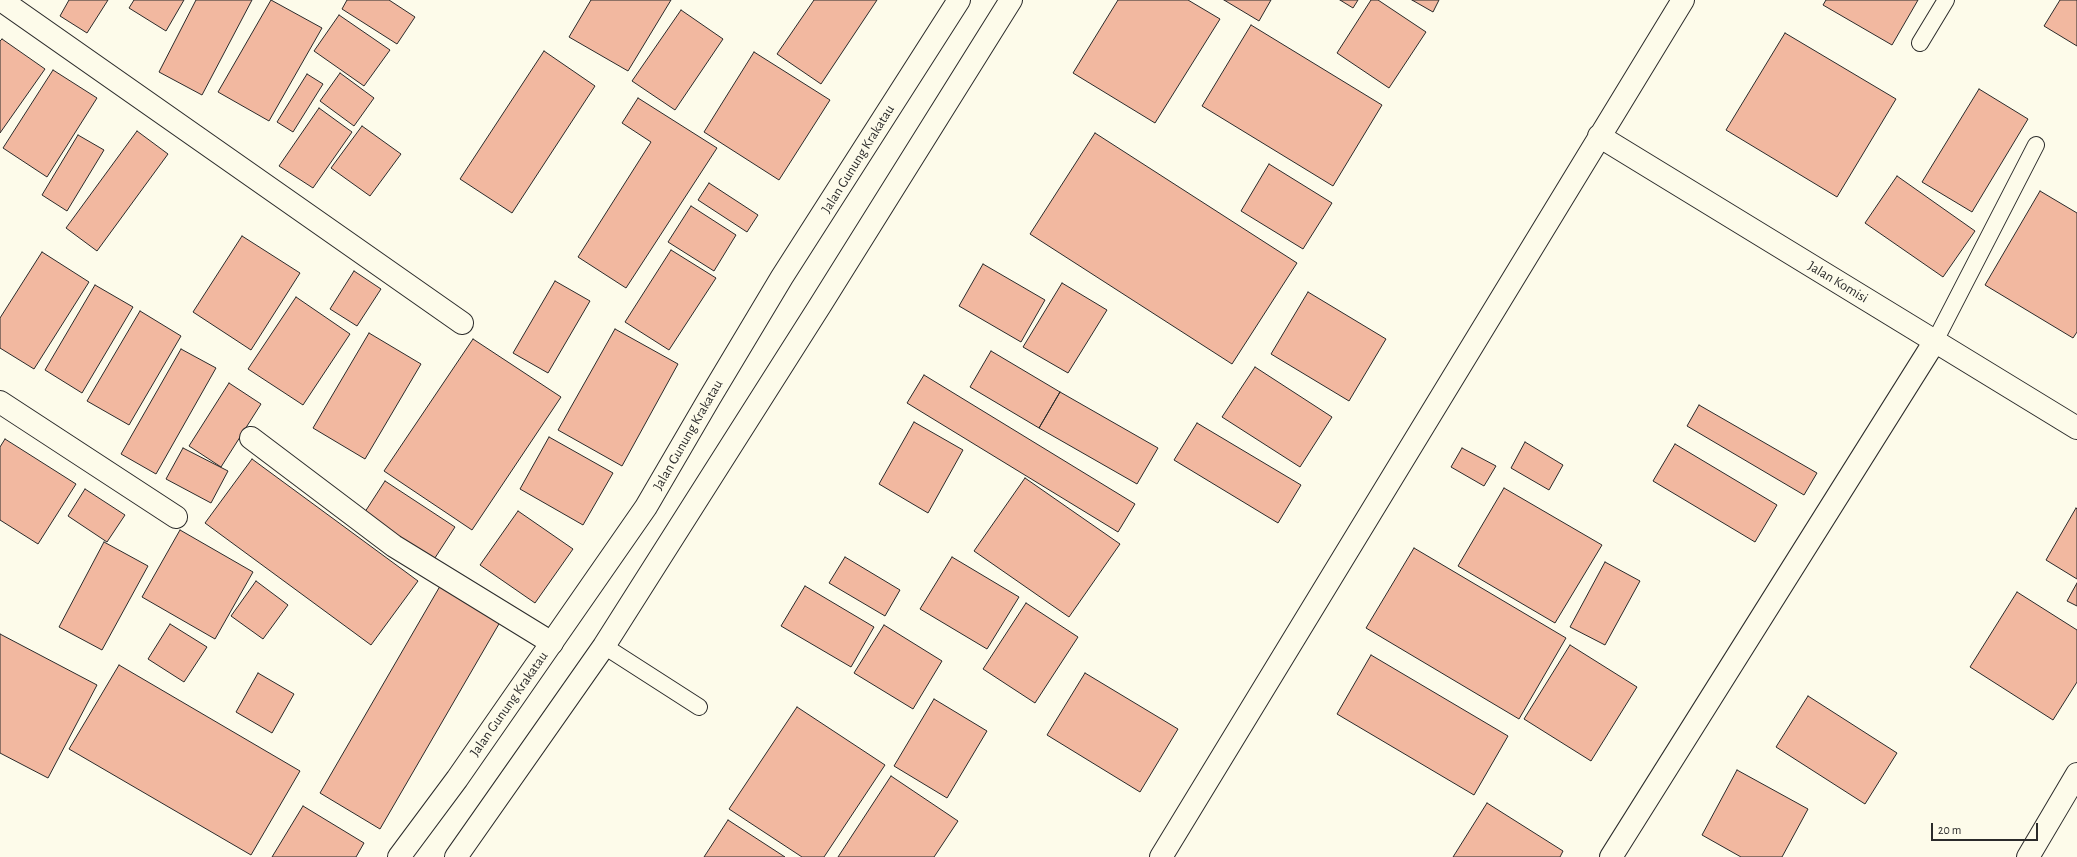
<!DOCTYPE html>
<html>
<head>
<meta charset="utf-8">
<style>
	body { margin:0 }
	#map { position:relative; width:2077px; height:857px; overflow:hidden; background:#fdfbea; font-family:"Alegreya Sans",sans-serif }
	canvas { display:block }
	.scale { position:absolute; left:1931px; top:823px; width:107px; height:18px; box-sizing:border-box; border:2px solid #2b2b2b; border-top:0; padding-left:5px; font-size:12px; line-height:14px; white-space:nowrap; color:#2b2b2b; -webkit-text-stroke:3px #fdfbea; paint-order:stroke }
</style>
</head>
<body>
<div id="map">
<canvas width="2077" height="857"></canvas>
<div class="scale">20 m</div>
</div>
<script>
const ctx = document.querySelector('canvas').getContext('2d');
ctx.lineJoin = 'round';
function paint(path, color) { ctx.fillStyle = color; ctx.fill(path, 'evenodd'); }
const poly = rows => new Path2D(rows.map(r => 'M' + r).join(''));
function stroke(path, color, width, dash) { ctx.strokeStyle = color; ctx.lineWidth = width; ctx.lineCap = dash ? 'butt' : 'round'; ctx.setLineDash(dash || []); ctx.stroke(path); }
function label(font, color, halo, rows, align = 'center') {
  ctx.font = font + ' "Alegreya Sans",sans-serif'; ctx.lineWidth = 3; ctx.setLineDash([]); ctx.textBaseline = 'middle'; ctx.strokeStyle = halo; ctx.fillStyle = color; for (const [text, x, y, turn = 0] of rows) {
    ctx.save(); ctx.translate(x, y); ctx.rotate((+turn || 0) * Math.PI / 180); ctx.textAlign = isNaN(turn) ? turn : align; if (halo) ctx.strokeText(text, 0, 0); ctx.fillText(text, 0, 0); ctx.restore();
  }
}
const building = poly([
	[69,0,108,0,87,33,60,16,69,0],
	[134,0,184,0,166,31,129,8,134,0],
	[196,0,252,0,202,95,159,72,196,0],
	[271,0,322,28,269,121,218,92,271,0],
	[347,0,389,0,415,17,397,44,342,9,347,0],
	[591,0,671,0,628,71,569,37,591,0],
	[814,0,877,0,821,84,777,54,814,0],
	[1118,0,1188,0,1220,19,1155,123,1073,73,1118,0],
	[1224,0,1271,0,1259,21,1224,0],
	[1340,0,1358,0,1353,8,1340,0],
	[1371,0,1378,0,1426,32,1389,88,1337,53,1371,0],
	[1412,0,1439,0,1433,12,1412,0],
	[1826,0,1918,0,1892,45,1823,5,1826,0],
	[2060,0,2077,0,2077,46,2044,26,2060,0],
	[681,10,723,39,675,110,632,81,681,10],
	[339,15,390,50,364,86,314,51,339,15],
	[1251,25,1382,105,1333,186,1202,106,1251,25],
	[1785,33,1896,99,1837,197,1726,130,1785,33],
	[2,39,45,69,0,133,0,41,2,39],
	[544,51,595,86,512,213,460,179,544,51],
	[754,52,830,100,779,180,704,132,754,52],
	[53,70,97,98,47,177,3,148,53,70],
	[340,73,374,98,354,126,320,101,340,73],
	[307,74,323,84,293,132,277,122,307,74],
	[1979,89,2028,119,1972,212,1922,182,1979,89],
	[638,98,717,148,626,288,578,257,651,142,622,123,638,98],
	[319,108,352,132,313,188,279,166,319,108],
	[362,126,401,154,370,196,331,168,362,126],
	[137,131,168,154,97,251,66,228,137,131],
	[1095,133,1297,263,1232,364,1030,234,1095,133],
	[78,135,104,150,67,211,42,195,78,135],
	[1269,164,1332,203,1303,249,1241,211,1269,164],
	[1897,176,1975,231,1943,277,1865,223,1897,176],
	[709,183,758,215,747,232,698,200,709,183],
	[2040,191,2077,213,2077,332,2073,338,1985,285,2040,191],
	[691,206,736,235,714,271,668,242,691,206],
	[242,236,300,273,251,350,193,312,242,236],
	[671,250,716,278,669,350,625,322,671,250],
	[42,252,89,282,34,369,0,348,0,318,42,252],
	[983,264,1045,300,1021,342,959,306,983,264],
	[354,271,381,289,357,326,330,309,354,271],
	[555,281,590,301,548,373,513,353,555,281],
	[1062,283,1107,310,1068,373,1023,347,1062,283],
	[95,285,133,307,82,393,45,370,95,285],
	[1308,292,1386,339,1349,401,1271,354,1308,292],
	[296,297,350,334,303,405,248,369,296,297],
	[140,311,181,336,129,425,87,401,140,311],
	[615,329,678,364,622,466,558,430,615,329],
	[369,333,421,364,365,459,313,428,369,333],
	[473,339,561,397,472,530,384,471,473,339],
	[181,349,216,368,156,474,121,454,181,349],
	[991,351,1060,392,1039,428,970,387,991,351],
	[1255,367,1332,417,1300,467,1222,417,1255,367],
	[924,375,1135,504,1118,532,907,403,924,375],
	[229,383,261,404,221,467,189,446,229,383],
	[1060,392,1158,448,1137,484,1039,428,1060,392],
	[1699,405,1817,473,1804,495,1687,426,1699,405],
	[914,422,963,450,928,513,879,484,914,422],
	[1197,423,1301,485,1278,523,1174,460,1197,423],
	[549,437,613,473,583,525,520,489,549,437],
	[5,439,76,484,38,544,0,520,0,447,5,439],
	[1525,442,1563,465,1549,490,1511,468,1525,442],
	[1675,444,1777,505,1755,542,1653,481,1675,444],
	[183,448,228,471,211,503,166,479,183,448],
	[1462,448,1496,466,1484,486,1451,467,1462,448],
	[252,459,418,581,371,645,205,523,252,459],
	[1025,478,1120,544,1069,617,974,551,1025,478],
	[385,481,455,527,431,564,361,518,385,481],
	[1504,488,1602,545,1555,623,1458,566,1504,488],
	[85,489,125,515,107,542,68,516,85,489],
	[2076,508,2077,509,2077,579,2046,560,2076,508],
	[518,511,573,549,535,603,480,565,518,511],
	[180,530,253,572,215,639,142,597,180,530],
	[104,542,148,566,102,650,59,627,104,542],
	[1414,548,1566,638,1519,719,1366,628,1414,548],
	[845,557,900,590,885,616,829,583,845,557],
	[952,557,1019,597,987,649,920,609,952,557],
	[1605,562,1640,581,1605,645,1570,627,1605,562],
	[256,581,288,605,263,639,231,616,256,581],
	[443,581,503,617,380,829,320,793,443,581],
	[2077,583,2077,606,2067,601,2077,583],
	[805,586,874,627,851,667,781,626,805,586],
	[2017,592,2077,630,2077,682,2053,720,1970,667,2017,592],
	[1026,603,1078,637,1035,703,983,669,1026,603],
	[170,624,207,647,184,682,148,659,170,624],
	[884,625,942,661,913,709,854,673,884,625],
	[0,634,97,685,48,778,0,753,0,634],
	[1570,645,1637,687,1591,761,1524,719,1570,645],
	[1371,655,1508,736,1474,795,1337,714,1371,655],
	[119,665,300,771,251,855,69,749,119,665],
	[258,673,294,694,272,733,236,712,258,673],
	[1085,673,1178,729,1140,792,1047,735,1085,673],
	[1808,696,1897,753,1865,804,1776,747,1808,696],
	[934,699,987,731,947,798,894,766,934,699],
	[797,707,885,765,824,857,802,857,729,809,797,707],
	[1737,770,1808,809,1782,857,1741,857,1702,835,1737,770],
	[891,776,958,821,934,857,838,857,891,776],
	[1487,803,1563,851,1560,857,1453,857,1487,803],
	[303,806,364,843,356,857,272,857,303,806],
	[728,820,785,857,704,857,728,820]
]);
paint(building, '#f2b8a0');
stroke(building, '#2b2b2b', 1);
const lane = poly([
	[1920,43,1946,0],
	[1935,341,2036,145],
	[604,646,699,707]
]);
const street = poly([
	[1,0,462,323],
	[1599,136,2077,428],
	[0,402,176,517],
	[251,438,394,546,552,643],
	[1161,857,1683,0],
	[1611,857,1935,341],
	[2028,857,2077,774]
]);
const highway = poly([
	[399,857,457,779,646,507,709,399,782,277,959,0],
	[456,857,604,646,821,304,1011,0]
]);
stroke(lane, '#2b2b2b', 18);
stroke(street, '#2b2b2b', 24);
stroke(highway, '#2b2b2b', 24);
stroke(lane, '#fdfbea', 16);
stroke(street, '#fdfbea', 22);
stroke(highway, '#fdfbea', 22);
label('14px', '#2b2b2b', '#fdfbea', [
	["Jalan Gunung Krakatau",858,159,-58],
	["Jalan Komisi",1838,282,31],
	["Jalan Gunung Krakatau",688,435,-60],
	["Jalan Gunung Krakatau",509,704,-55]
]);
</script>
</body>
</html>
